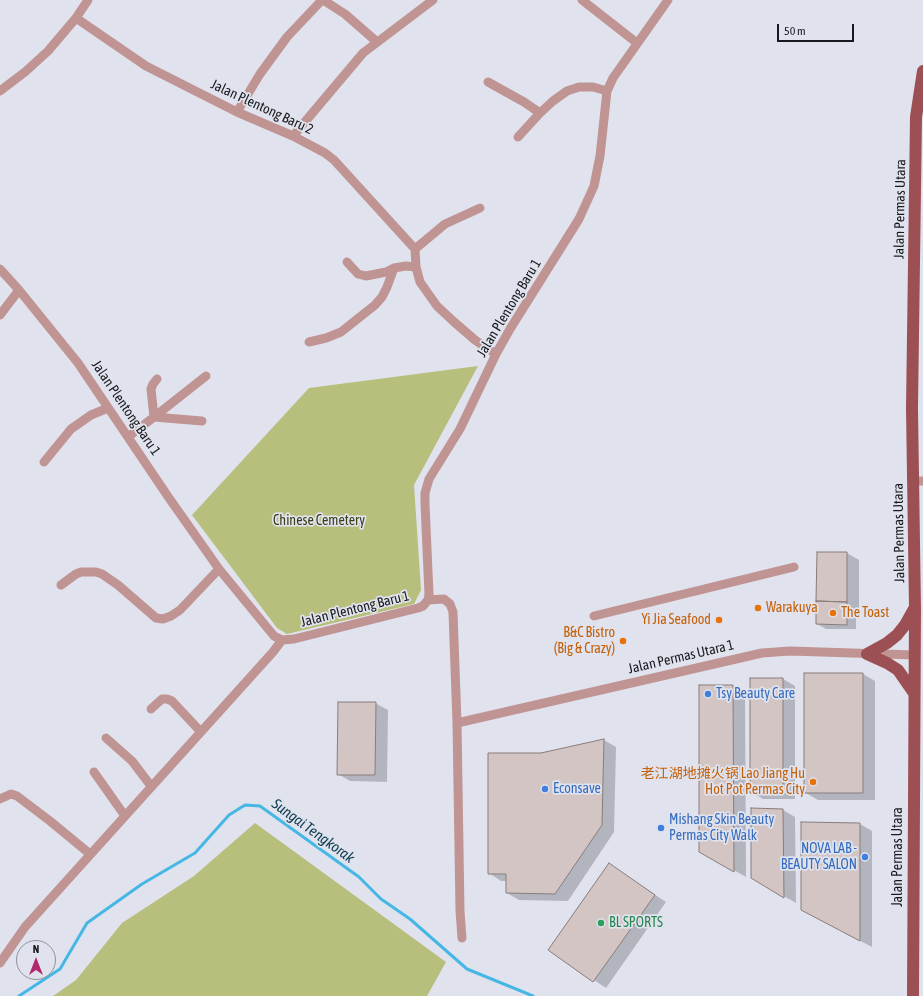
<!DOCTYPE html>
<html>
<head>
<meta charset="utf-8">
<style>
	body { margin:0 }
	#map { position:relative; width:923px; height:996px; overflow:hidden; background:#e0e3ee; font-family:"Asap Condensed",sans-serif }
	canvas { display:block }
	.north { position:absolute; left:16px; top:940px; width:40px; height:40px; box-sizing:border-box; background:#e0e3ee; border:1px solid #90929a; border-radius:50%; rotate:0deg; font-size:11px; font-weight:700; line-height:16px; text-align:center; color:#18191c }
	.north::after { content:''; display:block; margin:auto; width:14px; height:18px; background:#b0296c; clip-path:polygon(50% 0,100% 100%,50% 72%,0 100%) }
	.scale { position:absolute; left:777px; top:24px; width:77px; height:18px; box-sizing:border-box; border:2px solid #18191c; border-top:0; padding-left:5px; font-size:12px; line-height:14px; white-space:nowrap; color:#18191c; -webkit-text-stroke:3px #e0e3ee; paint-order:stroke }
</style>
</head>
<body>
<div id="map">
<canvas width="923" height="996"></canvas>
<div class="north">N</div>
<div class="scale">50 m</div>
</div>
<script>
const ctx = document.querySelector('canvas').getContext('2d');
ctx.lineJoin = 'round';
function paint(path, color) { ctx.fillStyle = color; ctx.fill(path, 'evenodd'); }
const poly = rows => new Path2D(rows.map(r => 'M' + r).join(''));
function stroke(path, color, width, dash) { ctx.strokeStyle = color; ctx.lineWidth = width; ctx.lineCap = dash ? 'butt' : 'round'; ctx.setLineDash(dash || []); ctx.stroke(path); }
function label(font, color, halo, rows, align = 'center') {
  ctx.font = font + ' "Asap Condensed","Noto Sans SC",sans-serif'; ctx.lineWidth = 3.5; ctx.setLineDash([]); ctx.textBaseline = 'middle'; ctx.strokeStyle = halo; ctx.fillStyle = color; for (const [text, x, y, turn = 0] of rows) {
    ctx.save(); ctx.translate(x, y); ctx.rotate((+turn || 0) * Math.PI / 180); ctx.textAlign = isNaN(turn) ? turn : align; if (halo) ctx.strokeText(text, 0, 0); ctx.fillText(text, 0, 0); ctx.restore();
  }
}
paint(poly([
	[478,366,414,485,421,590,414,604,287,634,277,628,192,515,309,388],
	[255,823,446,962,427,996,53,996,76,980,122,923,194,876]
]), '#b8be7c');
paint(poly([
	[818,553,847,553,859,560,859,608,856,608,856,629,826,629,817,624],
	[863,674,875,681,875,800,818,800,806,793],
	[783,679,795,686,795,799,763,799,751,792],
	[700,686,733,686,745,693,746,877,700,851],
	[375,703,388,710,387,782,350,781,338,774],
	[604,740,616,747,614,832,568,901,519,900,507,893,507,881,501,881,489,873,541,754],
	[783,810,795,817,796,903,752,878],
	[860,824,872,831,872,947,815,917],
	[610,865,666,902,606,988,549,950]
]), '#0003');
stroke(poly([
	[19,996,60,969,87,923,142,884,195,853,229,815,245,805,260,806,359,877,381,899,410,919,467,969,533,996]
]), '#46b7e4', 3);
const building = poly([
	[817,552,847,552,847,602,816,601,817,552],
	[816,601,847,602,847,625,816,624,816,601],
	[804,673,863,673,863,793,804,793,804,673],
	[750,678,783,678,783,793,750,793,750,678],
	[699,685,733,685,734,872,699,852,699,685],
	[338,702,376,702,375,775,337,775,338,702],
	[604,739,602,825,555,894,506,893,506,874,488,874,488,753,541,753,604,739],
	[751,808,783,809,784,898,751,878,751,808],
	[801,822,860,823,860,941,801,910,801,822],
	[609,863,655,895,593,982,548,950,609,863]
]);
paint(building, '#d2c5c3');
stroke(building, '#887c7a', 1);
stroke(poly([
	[323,0,345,14,377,42],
	[582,0,637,43],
	[76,18,146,66,237,112,293,136,325,153,334,160,415,249],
	[488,82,524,102,540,113,553,101,567,91,579,87,593,87,607,91],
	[0,91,25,72,48,51,76,18,88,0],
	[237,112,260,74,287,37,322,0],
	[293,136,363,53,433,0],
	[518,137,540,113],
	[415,249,416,267,420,282,437,306,453,321,475,340,496,354],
	[415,249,445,224,480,208],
	[347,262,358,274,366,276,386,272,394,268,406,266,416,267],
	[0,269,19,290,78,363,169,498,219,569,274,636,282,640,294,639,418,608,423,606,428,600,429,594,425,504,425,493,429,479,460,429,496,354,510,329,579,219,594,186,600,156,607,91,613,78,668,0],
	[0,315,19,290],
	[309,342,326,338,341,332,375,305,382,297,387,287,394,268],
	[154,417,206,376],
	[154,417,151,389,153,384,157,379],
	[128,437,154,417,202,421],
	[44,462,71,429,91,415,108,408],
	[913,481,923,481],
	[61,585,76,574,81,572,96,572,102,574,118,585,156,618,163,619,171,616,180,610,219,569],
	[428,600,444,599,450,604,453,612,457,723,460,911,462,938],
	[594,616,794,567],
	[151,709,162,699,167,699,172,701,201,732],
	[457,723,762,653,790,651,914,655],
	[106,738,132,761,151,786],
	[94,772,125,816],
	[0,799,11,794,17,796,50,821,90,854],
	[0,963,25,927,273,652,282,640]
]), '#c19494', 9);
stroke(poly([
	[867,654,887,643,897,635,905,625,914,609],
	[867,654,887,663,898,670,914,693],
	[913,996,915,609,912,408,916,117,923,71]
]), '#9c5053', 12);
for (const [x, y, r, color] of [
	[758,608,4,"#e8710a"],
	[833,613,4,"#e8710a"],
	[719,620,4,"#e8710a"],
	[623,641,4,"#e8710a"],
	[708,694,4,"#3f7fe0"],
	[813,782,4,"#e8710a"],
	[545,789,4,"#3f7fe0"],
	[661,828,4,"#3f7fe0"],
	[865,857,4,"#3f7fe0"],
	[601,923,4,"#2e9e5b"]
]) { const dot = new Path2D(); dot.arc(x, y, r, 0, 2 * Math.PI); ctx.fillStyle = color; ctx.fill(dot); stroke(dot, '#e0e3ee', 1.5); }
label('14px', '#18191c', '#e0e3ee', [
	["Jalan Plentong Baru 2",262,107,25],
	["Jalan Permas Utara",900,209,-89],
	["Jalan Plentong Baru 1",509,308,-59],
	["Jalan Plentong Baru 1",126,408,56],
	["Jalan Permas Utara",899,533,-91],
	["Jalan Plentong Baru 1",355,609,-14],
	["Jalan Permas Utara 1",681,657,-13],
	["Jalan Permas Utara",898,857,-90]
]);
label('14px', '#3a3c14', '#e0e3ee', [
	["Chinese Cemetery",319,521]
]);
label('14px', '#c56008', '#e0e3ee', [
	["Warakuya",766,608,"left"],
	["The Toast",841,613,"left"],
	["Yi Jia Seafood",711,620],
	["B&C Bistro",615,633],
	["(Big & Crazy)",615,649],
	["老江湖地摊火锅 Lao Jiang Hu",805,774],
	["Hot Pot Permas City",805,790]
], 'right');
label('14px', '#366cbe', '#e0e3ee', [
	["Tsy Beauty Care",716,694],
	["Econsave",553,789],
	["Mishang Skin Beauty",669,820],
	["Permas City Walk",669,836],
	["NOVA LAB -",857,849,"right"],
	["BEAUTY SALON",857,865,"right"]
], 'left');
label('14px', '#27864d', '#e0e3ee', [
	["BL SPORTS",609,923]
], 'left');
label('italic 15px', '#0c3d50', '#e0e3ee', [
	["Sungai Tengkorak",313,831,36]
]);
</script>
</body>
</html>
